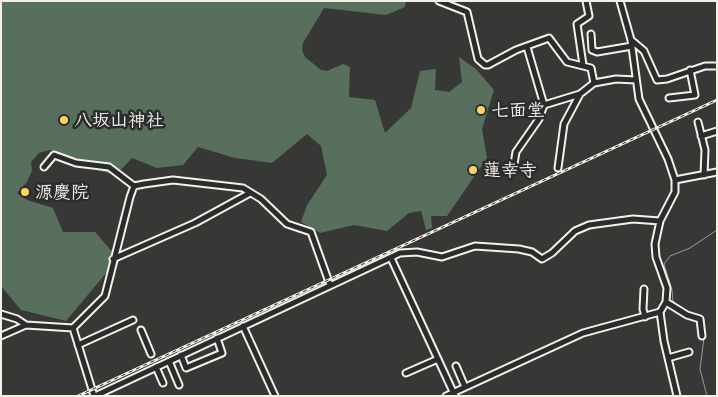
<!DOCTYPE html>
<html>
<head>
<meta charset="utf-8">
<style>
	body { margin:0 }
	#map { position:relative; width:718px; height:397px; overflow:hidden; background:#373735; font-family:Mali,sans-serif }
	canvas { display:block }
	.frame { position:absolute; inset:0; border:2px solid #f4f1e8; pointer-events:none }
</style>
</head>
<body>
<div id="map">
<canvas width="718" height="397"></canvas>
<div class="frame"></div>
</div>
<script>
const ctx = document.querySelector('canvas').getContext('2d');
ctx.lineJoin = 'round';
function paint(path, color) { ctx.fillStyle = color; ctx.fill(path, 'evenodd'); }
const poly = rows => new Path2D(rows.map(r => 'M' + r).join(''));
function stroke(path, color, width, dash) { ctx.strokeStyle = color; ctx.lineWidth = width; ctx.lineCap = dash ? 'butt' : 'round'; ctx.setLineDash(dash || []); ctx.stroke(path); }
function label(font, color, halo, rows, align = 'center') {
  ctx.font = font + ' Mali,"Klee One",sans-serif'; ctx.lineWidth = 5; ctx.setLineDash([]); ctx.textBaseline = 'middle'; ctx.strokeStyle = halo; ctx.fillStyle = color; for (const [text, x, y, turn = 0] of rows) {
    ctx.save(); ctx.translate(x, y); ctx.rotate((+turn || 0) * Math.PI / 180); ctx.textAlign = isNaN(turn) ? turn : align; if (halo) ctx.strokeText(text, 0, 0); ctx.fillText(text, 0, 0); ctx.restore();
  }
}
paint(poly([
	[1,1,406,1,405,7,386,15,324,8,303,43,302,50,305,57,321,70,327,71,343,64,350,67,349,97,375,100,385,133,411,108,420,71,436,69,435,90,449,92,462,82,459,57,476,69,494,90,482,129,487,158,447,216,431,216,432,228,426,230,421,211,409,213,387,231,354,225,320,233,301,222,307,205,327,175,321,146,307,134,272,163,235,158,198,147,183,165,157,168,132,158,116,175,93,169,50,150,39,153,31,162,32,171,27,182,17,193,27,200,53,208,63,232,95,232,115,255,117,264,107,272,66,321,21,310,1,286]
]), '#576f5c');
stroke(poly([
	[691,314,673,302,672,290,664,264,670,256,690,248,717,230],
	[703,321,704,334],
	[704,338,700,369,707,396]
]), '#8f9f9e', 1);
const street = poly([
	[439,1,467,12,478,59,485,65,488,65,516,50,549,38,567,62,591,68,594,83],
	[591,34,592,50,597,52,632,46],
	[631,40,644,51,657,80,667,79,705,66,717,66],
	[583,65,577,24,589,16,586,1],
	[669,98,695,95,690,70],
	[544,105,580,94,594,83,616,79,636,80],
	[698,122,705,150,704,175],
	[701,136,717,131],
	[514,164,516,152,539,119,544,105,527,47],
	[44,167,54,155,76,163,109,167,134,186],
	[558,168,564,124,580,94],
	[675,180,717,172],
	[391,258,455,396],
	[113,259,195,223,250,193],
	[644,289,643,309,645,317],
	[666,302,687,315,700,319,702,336],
	[660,312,664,341,677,396],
	[1,314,17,319,26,325],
	[243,326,275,396],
	[73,328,94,396],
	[141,330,151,354],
	[1,336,26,325,73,328,105,296,130,197,134,186,144,184,173,180,243,188,261,199,287,224,311,232,330,285],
	[78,345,133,320],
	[181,355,186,368,222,353,217,338],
	[668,358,689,352],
	[169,361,179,385],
	[456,366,465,387],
	[156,367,163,383],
	[406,373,438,359],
	[95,396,400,253,417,252,442,257,475,246,519,249,532,252,542,259,552,253,575,231,589,225,633,219,660,221],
	[446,396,583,333,660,312,666,302,667,288,656,257,655,244,660,221,675,192,675,180,668,159,639,99,631,40,620,1]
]);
stroke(street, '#f4f1e8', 9);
stroke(street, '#2a2d2e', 5);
const rail = poly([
	[78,396,717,100]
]);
stroke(rail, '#f4f1e8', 3);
stroke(rail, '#2a2d2e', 1, [4]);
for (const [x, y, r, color] of [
	[481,110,5,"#ffd166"],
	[64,120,5,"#ffd166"],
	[473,170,5,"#ffd166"],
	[25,192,5,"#ffd166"]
]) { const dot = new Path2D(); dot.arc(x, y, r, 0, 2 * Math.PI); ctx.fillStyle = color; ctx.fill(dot); stroke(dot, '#2a2d2e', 2); }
label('bold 18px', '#f4f1e8', '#2a2d2e', [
	["七面堂",491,110],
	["八坂山神社",74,120],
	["蓮幸寺",483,170],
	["源慶院",35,192]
], 'left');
</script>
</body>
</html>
